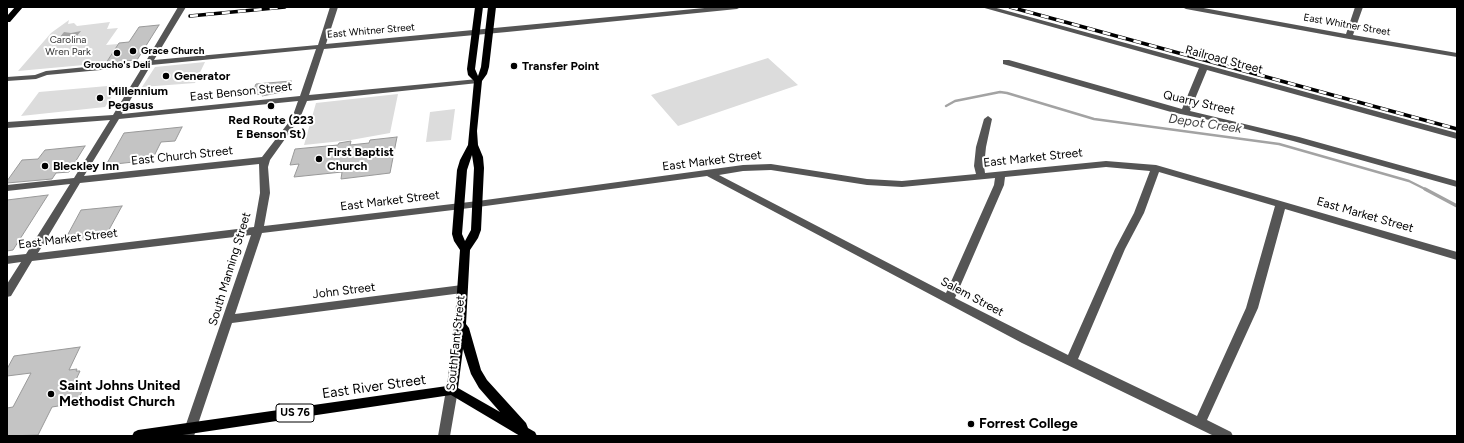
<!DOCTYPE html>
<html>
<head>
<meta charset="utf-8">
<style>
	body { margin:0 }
	#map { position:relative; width:1464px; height:443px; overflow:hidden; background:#fff; font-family:Figtree,sans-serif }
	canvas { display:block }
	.frame { position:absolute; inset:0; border:8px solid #000; pointer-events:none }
</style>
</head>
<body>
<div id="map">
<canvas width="1464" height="443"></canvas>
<div class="frame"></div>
</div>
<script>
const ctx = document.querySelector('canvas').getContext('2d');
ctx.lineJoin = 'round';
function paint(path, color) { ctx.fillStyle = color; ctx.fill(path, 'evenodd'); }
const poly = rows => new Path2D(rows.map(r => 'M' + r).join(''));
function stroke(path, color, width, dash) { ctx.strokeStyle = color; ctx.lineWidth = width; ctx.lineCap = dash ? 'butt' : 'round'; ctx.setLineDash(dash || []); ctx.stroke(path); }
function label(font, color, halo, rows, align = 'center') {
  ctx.font = font + ' Figtree,sans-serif'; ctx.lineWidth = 4; ctx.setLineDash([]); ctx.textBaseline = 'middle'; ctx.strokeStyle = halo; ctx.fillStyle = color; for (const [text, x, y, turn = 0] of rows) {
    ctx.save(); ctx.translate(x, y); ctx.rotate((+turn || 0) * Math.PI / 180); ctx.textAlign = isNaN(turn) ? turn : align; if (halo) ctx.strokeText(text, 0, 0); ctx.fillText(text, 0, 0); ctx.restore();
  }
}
paint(poly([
	[69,20,68,24,74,23,77,26,110,22,107,29,118,28,106,45,118,44,106,63,18,71,51,33],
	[768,58,798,85,678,126,651,95],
	[205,62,195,83,142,87,155,67],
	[119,85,105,107,21,116,39,92],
	[398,94,390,133,351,140,304,145,316,103],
	[455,109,451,140,426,142,430,112]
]), '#dcdcdc');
paint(poly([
	[81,31,72,42,55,43,64,32,71,33]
]), '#a3a3a3');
stroke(poly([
	[946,106,955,101,1000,92,1007,93,1094,119,1279,144,1409,181,1427,190]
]), '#a3a3a3', 2.5);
stroke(poly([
	[1425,189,1457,206]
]), '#a3a3a3', 3.5);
const building = poly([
	[159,25,137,60,106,63,119,43,129,42,139,27,159,25],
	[291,81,287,91,262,96,263,94,251,95,256,84,291,81],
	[182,127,175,141,161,142,152,160,106,165,124,133,182,127],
	[397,137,390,173,341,179,342,172,294,177,299,164,290,165,295,149,338,145,339,143,351,141,350,145,369,143,370,140,397,137],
	[85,146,69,172,56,173,52,179,7,183,7,181,22,160,38,159,45,150,85,146],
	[48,195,13,250,7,251,7,200,48,195],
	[122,206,105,237,73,241,77,235,67,236,81,210,122,206],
	[80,347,69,370,77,369,76,371,80,371,74,384,86,382,77,403,52,407,38,435,7,436,7,408,13,407,31,373,7,376,7,369,14,356,80,347]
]);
paint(building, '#c4c4c4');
stroke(building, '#999', 1);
paint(poly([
	[178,7,186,7,154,60,318,45,330,7,338,7,326,44,715,7,741,7,737,9,507,32,324,49,309,95,478,79,482,81,478,83,307,101,300,118,270,160,268,167,270,193,264,226,478,201,743,165,771,164,867,179,902,181,976,174,974,166,976,147,984,119,988,116,992,119,986,147,984,166,985,173,1106,161,1156,165,1457,252,1457,260,1285,209,1258,308,1207,420,1231,432,1233,436,1214,436,1022,343,707,176,478,207,262,233,235,314,462,285,466,286,467,289,466,292,462,293,232,323,194,436,182,436,251,235,32,261,11,296,7,297,7,284,21,262,7,264,7,256,26,254,70,184,7,191,7,185,74,178,110,120,7,128,7,122,113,115,143,66,47,75,36,79,7,81,7,77,35,75,46,71,146,61,178,7],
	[316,49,300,96,122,114,151,65,316,49],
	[298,101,292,118,262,157,84,176,119,119,298,101],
	[259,164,260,193,254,227,38,253,80,183,259,164],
	[1106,167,1150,171,1134,213,1115,249,1068,355,955,298,1004,185,1005,177,1106,167],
	[771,170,867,185,902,187,995,178,994,185,946,293,719,175,743,171,771,170],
	[1159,172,1275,206,1246,308,1197,416,1078,359,1125,249,1144,213,1159,172],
	[981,7,993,7,1457,133,1457,139,1207,70,1190,111,1299,137,1457,181,1457,187,1293,141,1214,121,1171,112,1003,64,1003,60,1009,60,1182,109,1199,68,981,7],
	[1182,7,1198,7,1346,34,1355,7,1363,7,1353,35,1457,53,1457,57,1349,39,1186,9,1182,7],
	[452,385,456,386,458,390,450,436,438,436,446,390,448,386,452,385]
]), '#555');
paint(poly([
	[15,7,23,7,10,22,7,22,7,16,15,7],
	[475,7,483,7,475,69,478,76,481,67,488,7,496,7,489,67,487,74,482,81,477,131,478,145,483,157,484,168,481,230,478,238,470,250,466,324,469,328,481,370,487,380,526,423,528,428,535,432,537,436,520,436,451,395,176,436,132,436,134,432,138,430,447,386,455,319,460,250,454,241,452,234,457,170,460,160,468,145,474,81,468,75,467,69,475,7],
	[472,155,474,168,471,230,465,241,462,234,467,170,472,155],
	[463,349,471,374,479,388,500,412,458,388,463,349]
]), '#000');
const rail = poly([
	[1010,7,1457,129],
	[190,16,285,7]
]);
stroke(rail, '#000', 3.5);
stroke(rail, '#fff', 2.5, [8]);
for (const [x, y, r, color] of [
	[133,51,4,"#000"],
	[117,53,4,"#000"],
	[514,66,4,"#000"],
	[166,76,4,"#000"],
	[100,98,4,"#000"],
	[271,106,4,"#000"],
	[319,159,4,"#000"],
	[45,166,4,"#000"],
	[51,394,4,"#000"],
	[971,424,4,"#000"]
]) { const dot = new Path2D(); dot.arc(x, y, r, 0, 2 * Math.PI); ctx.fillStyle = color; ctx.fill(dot); stroke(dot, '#fff', 1.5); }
label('10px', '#000', '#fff', [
	["East Whitner Street",1347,25,10],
	["East Whitner Street",371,31,-5]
]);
label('10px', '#333', '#fff', [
	["Carolina",68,40],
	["Wren Park",68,52]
]);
label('bold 10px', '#000', '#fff', [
	["Grace Church",141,51],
	["Groucho's Deli",117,65,"center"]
], 'left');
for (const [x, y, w] of [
	[295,413,38]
]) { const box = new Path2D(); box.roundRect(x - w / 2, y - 9, w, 18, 3); ctx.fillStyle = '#fff'; ctx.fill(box); stroke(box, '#000', 1); }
label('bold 11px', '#000', null, [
	["US 76",295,413]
]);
label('12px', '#000', '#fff', [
	["Railroad Street",1224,60,15],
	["East Benson Street",241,92,-6],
	["Quarry Street",1199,103,13],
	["East Church Street",182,156,-6],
	["East Market Street",1033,158,-6],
	["East Market Street",712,161,-7],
	["East Market Street",390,201,-7],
	["East Market Street",1365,215,16],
	["East Market Street",68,239,-7],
	["South Manning Street",230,269,-73],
	["John Street",344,291,-7],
	["Salem Street",972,297,28],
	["South Fant Street",456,343,-84]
]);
label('bold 12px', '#000', '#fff', [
	["Transfer Point",522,66],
	["Generator",174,76],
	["Millennium",108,91],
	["Pegasus",108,105],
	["Red Route (223",271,120,"center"],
	["E Benson St)",271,134,"center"],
	["First Baptist",327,152],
	["Church",327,166],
	["Bleckley Inn",53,166]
], 'left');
label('italic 13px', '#444', '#fff', [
	["Depot Creek",1205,124,8]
]);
label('bold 14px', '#000', '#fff', [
	["Saint Johns United",59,386],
	["Methodist Church",59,402],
	["Forrest College",979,424]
], 'left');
label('14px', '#000', '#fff', [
	["East River Street",374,387,-8]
]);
</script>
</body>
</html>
